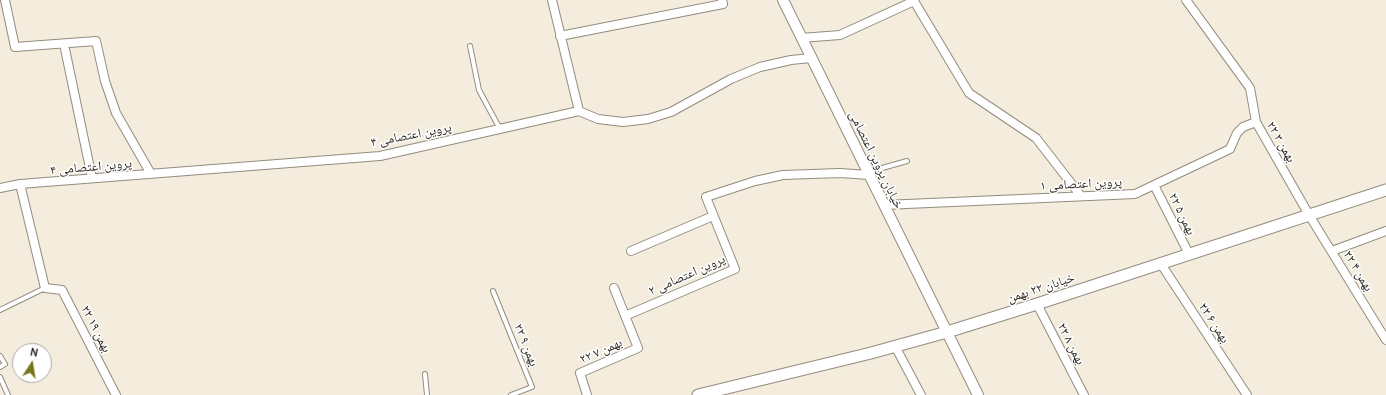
<!DOCTYPE html>
<html>
<head>
<meta charset="utf-8">
<style>
	body { margin:0 }
	#map { position:relative; width:1386px; height:395px; overflow:hidden; background:#f4ecdd; font-family:Cabin,sans-serif }
	canvas { display:block }
	.north { position:absolute; left:12px; top:343px; width:40px; height:40px; box-sizing:border-box; background:#fff; border:1px solid #abaaa8; border-radius:50%; rotate:12deg; font-size:11px; font-weight:700; line-height:16px; text-align:center; color:#2e2b26 }
	.north::after { content:''; display:block; margin:auto; width:14px; height:18px; background:#78761b; clip-path:polygon(50% 0,100% 100%,50% 72%,0 100%) }
</style>
</head>
<body>
<div id="map">
<canvas width="1386" height="395"></canvas>
<div class="north">N</div>
</div>
<script>
const ctx = document.querySelector('canvas').getContext('2d');
ctx.lineJoin = 'round';
const poly = rows => new Path2D(rows.map(r => 'M' + r).join(''));
function stroke(path, color, width, dash) { ctx.strokeStyle = color; ctx.lineWidth = width; ctx.lineCap = dash ? 'butt' : 'round'; ctx.setLineDash(dash || []); ctx.stroke(path); }
function label(font, color, halo, rows, align = 'center') {
  ctx.font = font + ' Cabin,"Noto Naskh Arabic",sans-serif'; ctx.lineWidth = 3; ctx.setLineDash([]); ctx.textBaseline = 'middle'; ctx.strokeStyle = halo; ctx.fillStyle = color; for (const [text, x, y, turn = 0] of rows) {
    ctx.save(); ctx.translate(x, y); ctx.rotate((+turn || 0) * Math.PI / 180); ctx.textAlign = isNaN(turn) ? turn : align; if (halo) ctx.strokeText(text, 0, 0); ctx.fillText(text, 0, 0); ctx.restore();
  }
}
const service = poly([
	[470,46,479,90,500,129],
	[868,172,907,161],
	[493,291,532,387,511,395],
	[0,310,45,288],
	[0,356,5,364,0,367],
	[425,374,427,395],
	[0,377,8,395]
]);
const minor = poly([
	[5,0,15,47,96,41,105,81,116,113,151,174],
	[552,0,579,111],
	[1186,0,1250,88,1256,122,1309,215,1386,340],
	[560,36,723,4,722,0],
	[801,38,840,35,914,1,969,93,1036,138,1081,196],
	[64,44,92,178],
	[20,184,45,288,62,290,116,395],
	[1154,185,1189,254],
	[0,188,20,184,380,156,579,111,598,119,623,122,648,119,671,112,731,79,760,67,791,60,811,58],
	[884,205,1135,194,1230,149,1237,133,1243,127,1256,122],
	[631,251,713,216],
	[1332,251,1386,231],
	[1161,264,1247,395],
	[1037,304,1084,395],
	[625,316,735,269,706,197,755,181,783,175,840,173,869,175],
	[895,346,921,395],
	[587,395,580,373,638,348,614,288]
]);
const tertiary = poly([
	[783,0,978,395]
]);
const secondary = poly([
	[698,395,871,353,947,332,1037,304,1386,190]
]);
stroke(service, '#938c7e', 6);
stroke(minor, '#938c7e', 10);
stroke(tertiary, '#938c7e', 12);
stroke(secondary, '#938c7e', 13);
stroke(service, '#fff', 4);
stroke(minor, '#fff', 8);
stroke(tertiary, '#fff', 10);
stroke(secondary, '#fff', 11);
label('13px', '#2e2b26', '#fff', [
	["پروین اعتصامی ۴",411,135,-11],
	["۲۲ بهمن ۳",1281,142,60],
	["خیابان پروین اعتصامی",876,160,64],
	["پروین اعتصامی ۴",91,167,-5],
	["پروین اعتصامی ۱",1081,184,-3],
	["۲۲ بهمن ۵",1182,214,64],
	["۲۲ بهمن ۴",1358,271,59],
	["پروین اعتصامی ۲",687,275,-24],
	["خیابان ۲۲ بهمن",1041,288,-18],
	["۲۲ بهمن ۶",1214,323,57],
	["۲۲ بهمن ۱۹",96,329,63],
	["۲۲ بهمن ۸",1071,344,63],
	["۲۲ بهمن ۹",526,345,68],
	["۲۲ بهمن ۷",601,351,-24]
]);
</script>
</body>
</html>
